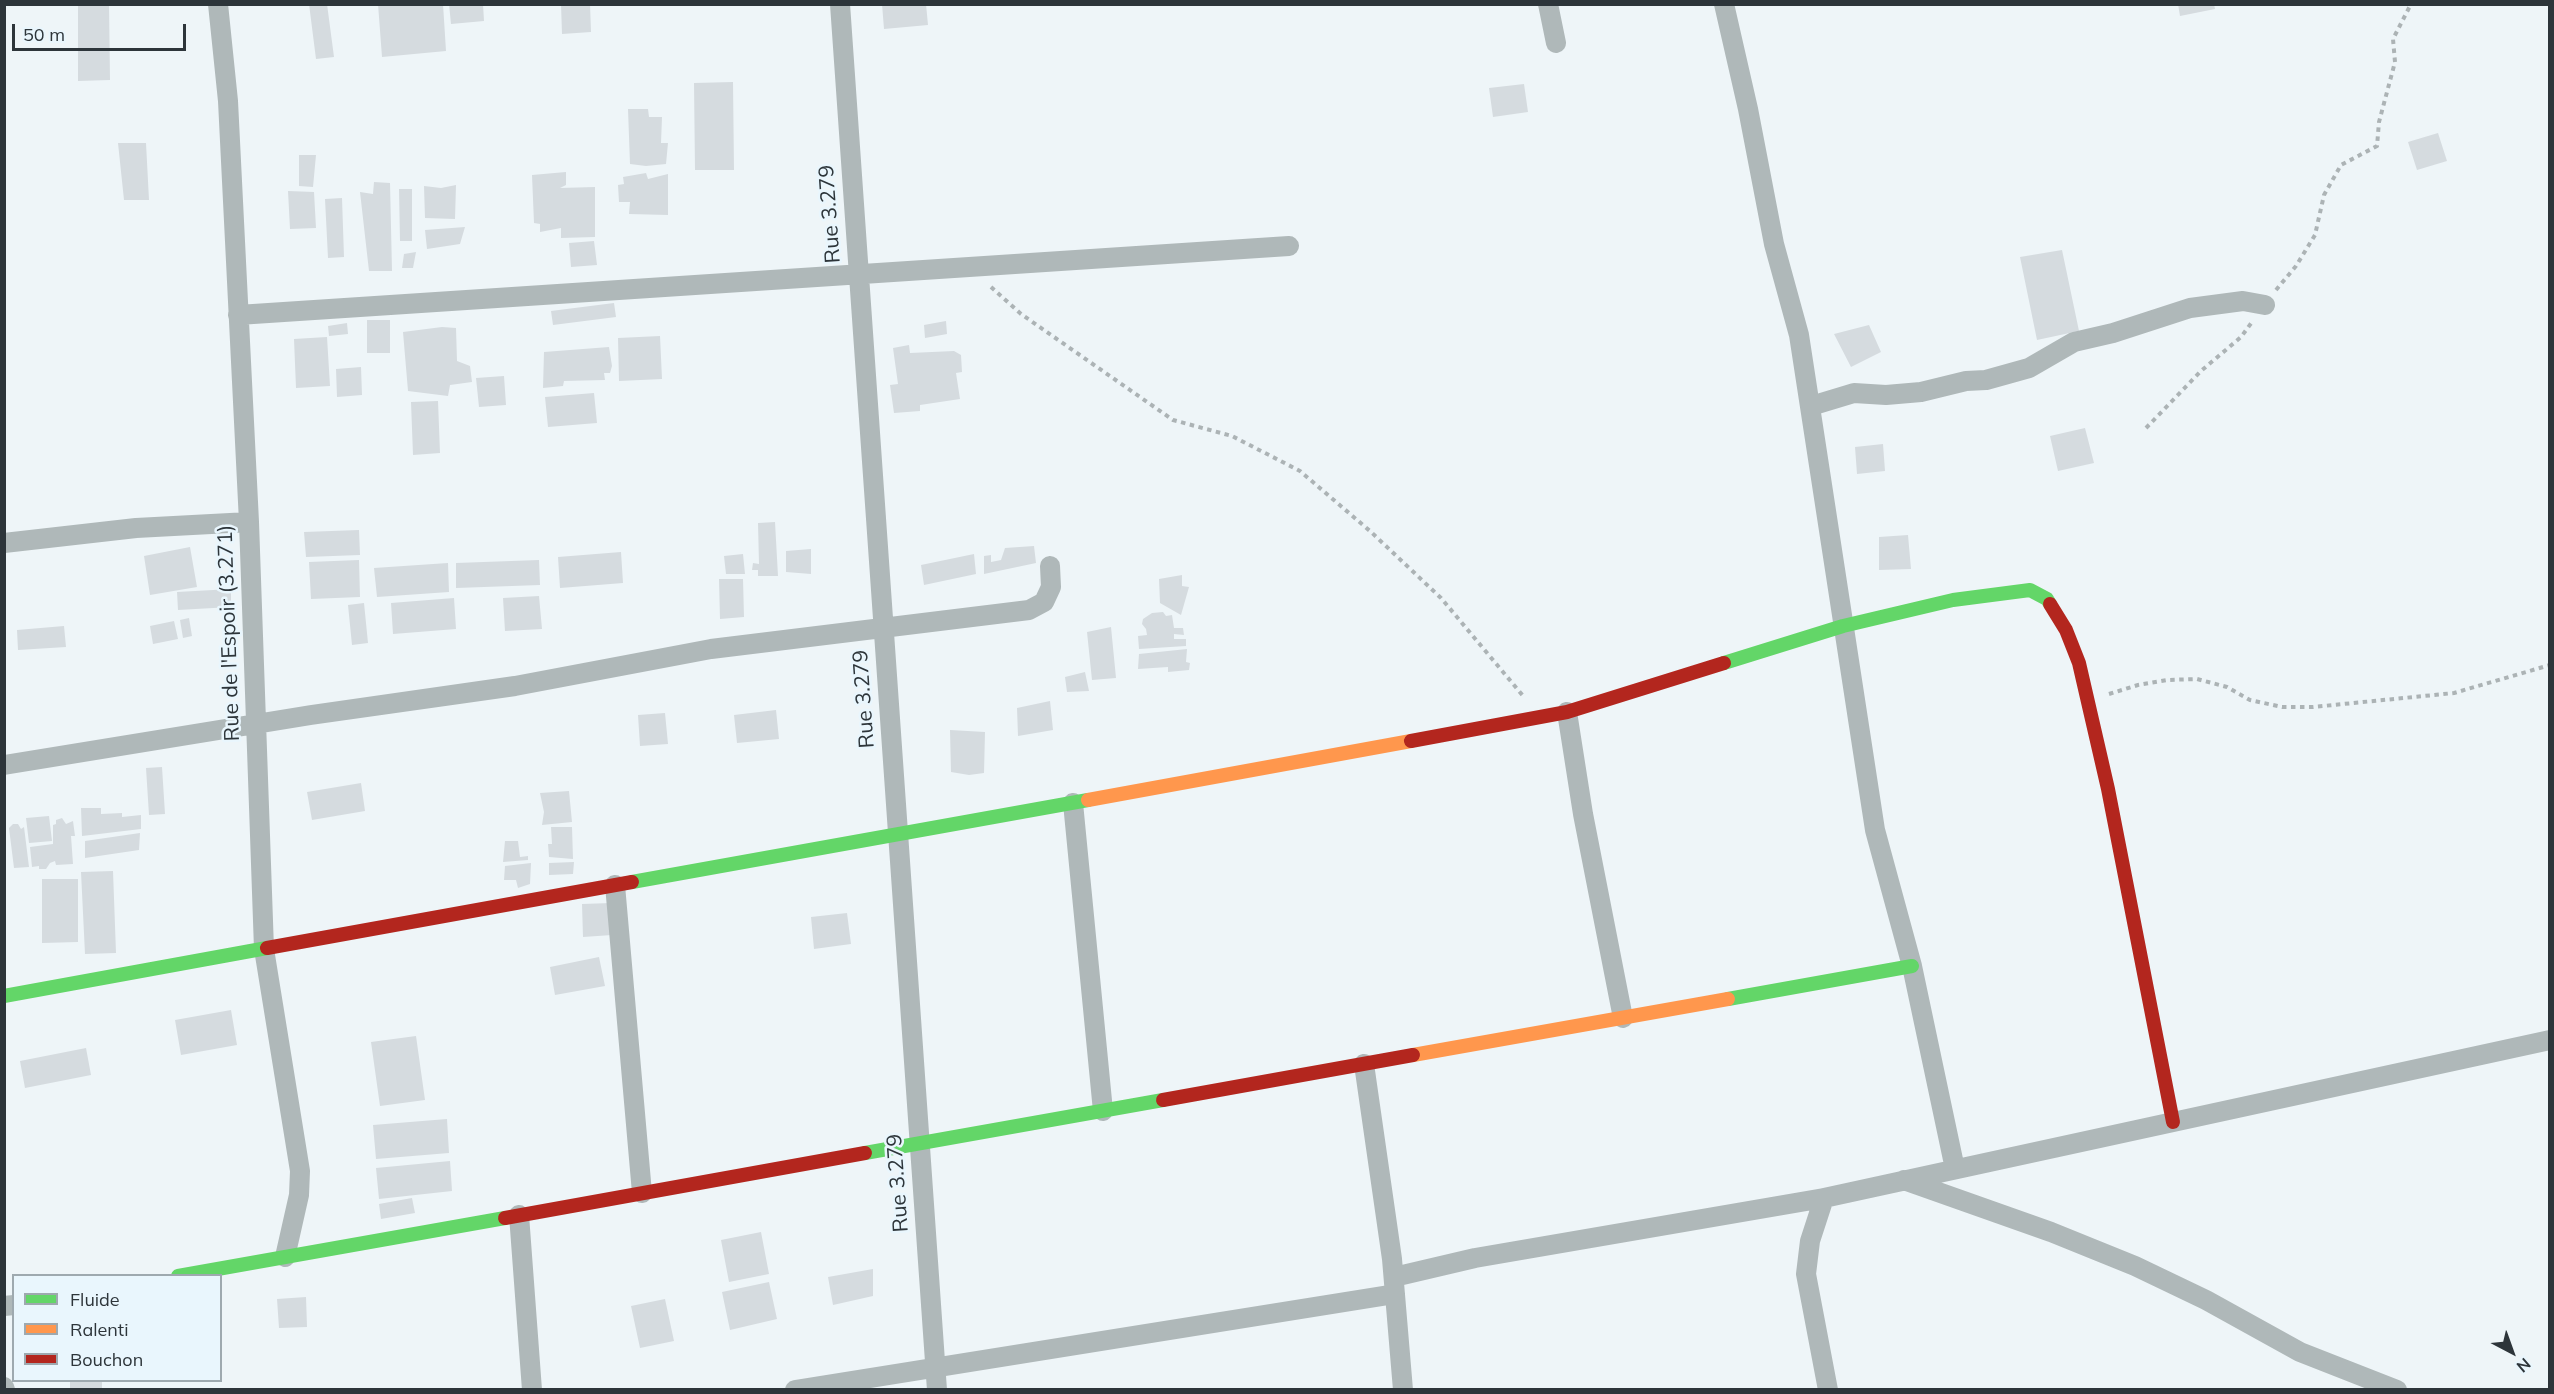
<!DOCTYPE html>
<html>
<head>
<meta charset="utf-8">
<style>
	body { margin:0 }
	#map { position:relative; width:2554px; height:1394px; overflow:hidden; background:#eef5f8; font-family:Mulish,sans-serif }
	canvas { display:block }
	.frame { position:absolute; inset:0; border:6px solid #2d353a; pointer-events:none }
	.legend { position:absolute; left:12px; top:1274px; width:210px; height:108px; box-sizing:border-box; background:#e9f6fd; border:2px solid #9ea9af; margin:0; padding:8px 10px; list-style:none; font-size:18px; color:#2d353a }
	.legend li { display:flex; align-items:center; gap:12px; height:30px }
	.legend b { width:30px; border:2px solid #9ea9af }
	.north { position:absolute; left:2482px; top:1322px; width:60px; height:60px; -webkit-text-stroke:4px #e9f6fd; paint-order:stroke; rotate:139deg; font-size:16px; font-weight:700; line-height:24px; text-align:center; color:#2d353a }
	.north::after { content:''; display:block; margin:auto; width:21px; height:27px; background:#2d353a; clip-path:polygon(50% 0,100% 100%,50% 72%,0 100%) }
	.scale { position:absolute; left:12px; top:24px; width:174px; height:27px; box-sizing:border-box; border:3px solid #2d353a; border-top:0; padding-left:8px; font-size:18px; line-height:21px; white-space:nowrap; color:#2d353a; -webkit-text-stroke:4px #e9f6fd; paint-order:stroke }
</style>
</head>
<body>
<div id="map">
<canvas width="2554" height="1394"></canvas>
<div class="frame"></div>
<ul class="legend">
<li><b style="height:8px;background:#63d668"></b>Fluide</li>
<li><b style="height:8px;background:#ff974d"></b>Ralenti</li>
<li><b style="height:8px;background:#b3261e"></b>Bouchon</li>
</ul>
<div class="north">N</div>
<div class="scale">50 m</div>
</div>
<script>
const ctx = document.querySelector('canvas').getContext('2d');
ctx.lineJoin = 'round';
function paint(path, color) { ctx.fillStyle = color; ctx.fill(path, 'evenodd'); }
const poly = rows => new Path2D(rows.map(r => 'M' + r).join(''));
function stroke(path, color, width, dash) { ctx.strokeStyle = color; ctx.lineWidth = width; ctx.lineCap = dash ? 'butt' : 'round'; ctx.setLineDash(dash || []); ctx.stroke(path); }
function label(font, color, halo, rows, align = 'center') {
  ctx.font = font + ' Mulish,sans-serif'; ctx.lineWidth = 5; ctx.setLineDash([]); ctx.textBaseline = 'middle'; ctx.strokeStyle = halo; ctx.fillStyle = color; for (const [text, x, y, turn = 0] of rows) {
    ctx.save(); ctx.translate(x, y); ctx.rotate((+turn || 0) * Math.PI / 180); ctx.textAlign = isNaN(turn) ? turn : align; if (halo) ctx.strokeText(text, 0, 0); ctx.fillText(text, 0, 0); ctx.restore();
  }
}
paint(poly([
	[78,4,109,4,110,80,78,81],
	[309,4,327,4,334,57,316,59],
	[378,4,443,4,446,51,382,57],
	[449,4,483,4,484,21,451,24],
	[561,4,590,4,591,32,562,34],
	[882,4,926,4,928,25,884,29],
	[2178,4,2214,4,2215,9,2180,16],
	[733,82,734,170,695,170,694,83],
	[1524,84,1528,112,1493,117,1489,88],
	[628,109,648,109,649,117,662,117,661,143,668,143,666,164,646,166,630,164],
	[2438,133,2447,161,2417,170,2408,142],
	[118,143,146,143,149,200,124,200],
	[299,155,316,155,313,187,299,186],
	[566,172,566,185,560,188,595,187,595,237,561,238,561,228,540,232,540,224,534,223,532,175],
	[646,173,648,179,668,174,668,215,629,214,630,202,619,202,618,185,624,184,623,177],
	[374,182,390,183,392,271,369,271,360,192,373,194],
	[456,185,455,219,425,218,424,186,441,188],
	[399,189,412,189,412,241,400,241],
	[288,191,314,192,316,228,290,229],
	[342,198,344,257,328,258,325,199],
	[465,227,460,244,427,249,425,230],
	[594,241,597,265,571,267,569,243],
	[2062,250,2079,331,2037,340,2020,257],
	[416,252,413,268,402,268,404,254],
	[614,303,616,317,553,325,551,311],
	[367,320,390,320,390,353,367,353],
	[946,321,947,334,925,338,924,325],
	[347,323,348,334,329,336,328,326],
	[1869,325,1881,352,1851,367,1834,334],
	[442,327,456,328,457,361,470,366,472,382,450,385,448,396,408,391,403,332],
	[660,336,662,379,619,381,618,338],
	[327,337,330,386,296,388,294,339],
	[909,345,910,353,954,351,961,355,962,372,956,373,960,399,920,405,920,411,894,413,890,385,898,384,893,348],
	[609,347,612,366,610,373,604,373,605,380,564,381,563,386,543,388,544,352],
	[361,367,362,395,337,397,336,369],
	[504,376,506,405,479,407,476,378],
	[594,393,597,423,548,427,545,397],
	[438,401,440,453,413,455,411,402],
	[2085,428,2094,463,2058,471,2050,436],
	[1883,444,1885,471,1857,474,1855,447],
	[775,522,778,576,758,576,758,570,752,570,753,563,759,564,758,523],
	[359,530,360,555,306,557,304,532],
	[1908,535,1911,569,1879,570,1879,537],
	[1034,546,1036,563,984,574,984,556,991,555,991,562,1001,560,1005,548],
	[190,547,197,587,150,595,144,556],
	[811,549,811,574,786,572,786,551],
	[621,552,623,583,560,588,558,557],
	[743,554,745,574,726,574,724,556],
	[974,554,976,574,924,585,921,565],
	[359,560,360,597,311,599,309,562],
	[539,560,540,585,456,588,456,563],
	[448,563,449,592,377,597,374,568],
	[1182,575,1182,586,1189,587,1181,615,1160,603,1159,579],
	[719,579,743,579,744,617,720,619],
	[231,589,231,607,178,610,177,592],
	[539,596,542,629,505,631,503,598],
	[454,598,456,629,393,634,391,603],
	[364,603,368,643,352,645,348,605],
	[1163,612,1166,616,1172,615,1174,628,1183,628,1184,635,1174,634,1174,639,1186,639,1186,646,1139,649,1138,636,1147,635,1146,629,1142,624,1143,619,1152,613],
	[189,618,192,636,183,638,180,620],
	[174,621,178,639,153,644,150,626],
	[64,626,66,647,18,650,17,630],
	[1111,627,1116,678,1092,680,1087,632],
	[1187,649,1186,662,1190,663,1189,670,1168,672,1168,667,1138,669,1139,654],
	[1085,672,1089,691,1067,692,1065,677],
	[1050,701,1053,730,1018,736,1017,708],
	[776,710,779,739,737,743,734,715],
	[665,713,668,744,640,746,638,715],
	[950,730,985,732,984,773,969,775,951,772],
	[162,767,165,814,149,815,146,768],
	[361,783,365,811,312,820,307,792],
	[569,791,572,822,542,825,544,812,540,793],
	[81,808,101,808,101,814,122,813,122,817,141,815,141,829,82,836],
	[49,816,52,841,29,843,26,818],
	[62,818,66,824,73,821,75,836,71,836,73,864,56,865,55,861,50,863,46,869,39,869,39,866,32,867,30,847,53,844,53,825,56,824,56,820],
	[13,824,18,824,21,829,24,827,29,867,14,868,9,828],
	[551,827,572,827,573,859,549,857,548,844,552,844],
	[140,833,139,850,85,858,85,841],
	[505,841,518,841,520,857,528,856,528,860,503,862],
	[574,862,573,874,549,875,549,863],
	[531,863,530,884,518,888,516,880,504,880,505,866],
	[113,871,116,953,85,954,81,872],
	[42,879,78,879,78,942,42,943],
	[611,903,612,935,583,937,582,904],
	[847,913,851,944,814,949,811,917],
	[599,957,605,986,555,995,550,967],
	[231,1010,237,1045,181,1055,175,1020],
	[416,1036,425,1100,380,1106,371,1042],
	[86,1048,91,1075,25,1088,20,1061],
	[447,1119,449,1153,376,1159,373,1125],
	[450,1161,452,1191,379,1199,376,1168],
	[412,1198,415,1213,381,1219,379,1204],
	[761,1232,769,1274,729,1282,721,1240],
	[873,1269,873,1296,833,1305,828,1277],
	[769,1282,777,1319,730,1330,722,1292],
	[306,1297,307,1327,279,1328,277,1299],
	[665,1299,674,1341,640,1348,631,1306],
	[70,1380,102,1380,102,1388,70,1390]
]), '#d5dbdf');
stroke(poly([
	[991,287,1021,314,1173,420,1232,436,1300,471,1370,531,1441,598,1524,697],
	[2276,290,2296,266,2315,235,2324,195,2341,165,2377,146,2379,122,2395,62,2393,39,2411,4],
	[2146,428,2201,371,2241,337,2252,322],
	[2109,694,2138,685,2167,680,2197,679,2227,687,2250,700,2282,707,2313,707,2454,693,2550,665]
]), '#acb3b5', 4, [4.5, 4.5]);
stroke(poly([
	[218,4,228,101,249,522,264,949,300,1171,299,1195,285,1257],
	[840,4,937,1390],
	[1548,4,1556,43],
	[1724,4,1748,109,1774,244,1799,335,1875,830,1912,966,1955,1169],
	[238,315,1289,246],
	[1811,406,1854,393,1886,395,1921,392,1966,381,1986,380,2029,368,2074,342,2113,333,2190,308,2243,301,2265,305],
	[4,543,136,528,249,522],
	[1567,712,1583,814,1623,1018],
	[4,765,311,715,515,686,711,649,1029,610,1044,602,1051,587,1050,566],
	[1073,803,1103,1111],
	[615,885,642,1193],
	[1364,1064,1392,1259,1403,1390],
	[1904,1180,2051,1232,2135,1266,2206,1300,2300,1352,2397,1390],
	[1824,1198,1810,1241,1806,1274,1828,1390],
	[519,1215,532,1390],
	[1394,1277,1475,1258,1824,1198,2550,1040],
	[4,1306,14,1305],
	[4,1387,5,1390],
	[795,1390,1395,1294]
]), '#afb8b9', 20);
stroke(poly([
	[1724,663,1843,626,1953,600,2030,590,2047,599,2050,604],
	[632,882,1088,800],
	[4,996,267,948],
	[1728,999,1912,966],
	[865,1153,1163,1100],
	[178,1276,505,1218]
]), '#63d668', 14);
stroke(poly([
	[1088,800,1411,741],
	[1413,1055,1728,999]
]), '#ff974d', 14);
stroke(poly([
	[2050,604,2066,630,2079,663,2108,789,2173,1122],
	[1411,741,1567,712,1724,663],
	[267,948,632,882],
	[1163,1100,1413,1055],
	[505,1218,865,1153]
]), '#b3261e', 14);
label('21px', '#2d353a', '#e9f6fd', [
	["Rue 3.279",830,214,-94],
	["Rue de l'Espoir (3.271)",229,633,-92],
	["Rue 3.279",864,699,-94],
	["Rue 3.279",898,1183,-94]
]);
</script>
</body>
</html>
